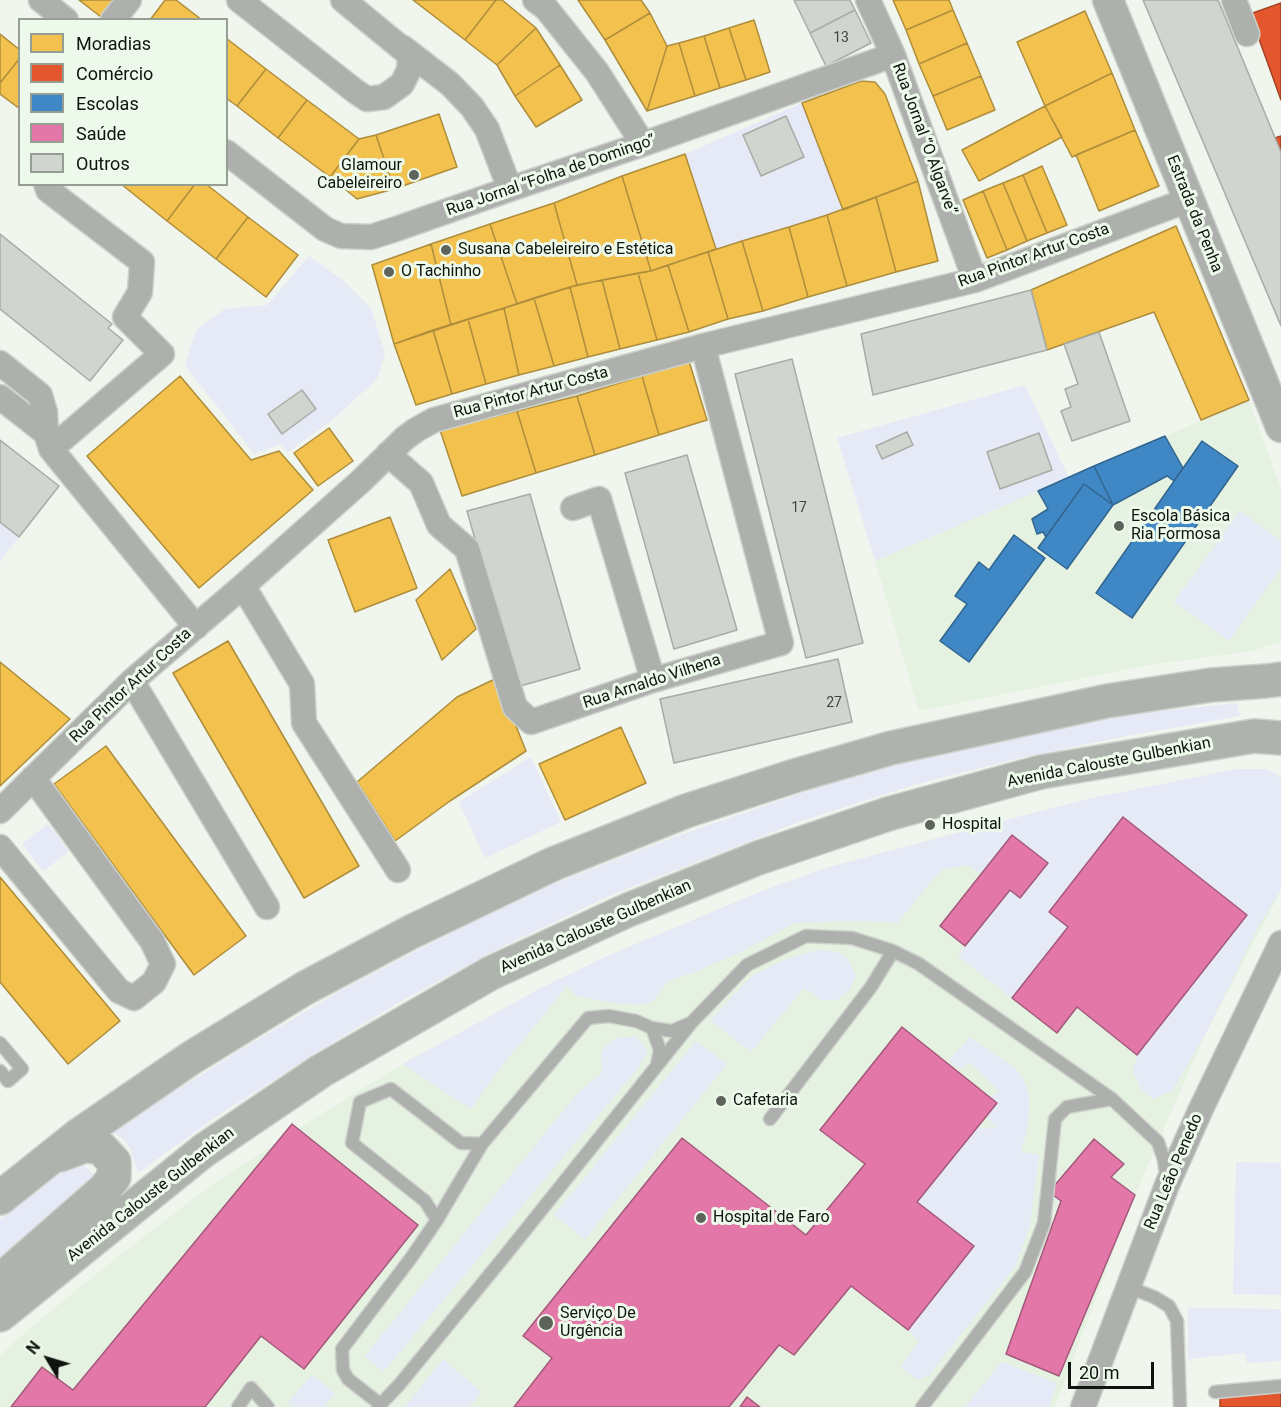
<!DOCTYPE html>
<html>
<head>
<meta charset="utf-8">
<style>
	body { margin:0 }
	#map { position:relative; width:1281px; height:1407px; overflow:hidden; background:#f0f6ee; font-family:Roboto,sans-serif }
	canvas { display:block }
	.legend { position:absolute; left:18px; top:18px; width:210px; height:168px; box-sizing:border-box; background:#edfaeb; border:2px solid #949e93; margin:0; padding:8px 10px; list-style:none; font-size:18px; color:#0f140e }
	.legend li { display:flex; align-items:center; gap:12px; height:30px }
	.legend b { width:30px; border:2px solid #949e93 }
	.north { position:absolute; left:18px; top:1329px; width:60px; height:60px; -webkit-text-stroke:4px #edfaeb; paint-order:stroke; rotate:308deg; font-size:16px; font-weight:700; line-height:24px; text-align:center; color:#0f140e }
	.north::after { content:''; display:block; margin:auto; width:21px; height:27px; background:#0f140e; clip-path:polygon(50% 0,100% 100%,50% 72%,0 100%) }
	.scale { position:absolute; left:1068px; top:1362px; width:86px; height:27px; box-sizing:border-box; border:3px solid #0f140e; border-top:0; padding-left:8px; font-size:18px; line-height:21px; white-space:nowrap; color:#0f140e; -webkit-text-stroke:4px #edfaeb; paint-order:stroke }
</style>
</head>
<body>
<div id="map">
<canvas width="1281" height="1407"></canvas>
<ul class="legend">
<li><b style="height:16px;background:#f2c14e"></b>Moradias</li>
<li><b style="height:16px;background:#e4572e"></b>Comércio</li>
<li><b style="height:16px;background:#3f88c5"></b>Escolas</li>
<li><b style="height:16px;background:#e377a8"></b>Saúde</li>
<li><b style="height:16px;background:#d0d5cf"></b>Outros</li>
</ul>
<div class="north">N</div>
<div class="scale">20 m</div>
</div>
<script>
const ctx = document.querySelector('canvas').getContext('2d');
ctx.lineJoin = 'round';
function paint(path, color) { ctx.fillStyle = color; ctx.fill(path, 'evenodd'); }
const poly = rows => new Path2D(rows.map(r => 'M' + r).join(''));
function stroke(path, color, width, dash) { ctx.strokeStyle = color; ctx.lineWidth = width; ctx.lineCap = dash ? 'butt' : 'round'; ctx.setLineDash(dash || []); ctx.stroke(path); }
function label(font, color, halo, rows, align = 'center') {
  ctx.font = font + ' Roboto,sans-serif'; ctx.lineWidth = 6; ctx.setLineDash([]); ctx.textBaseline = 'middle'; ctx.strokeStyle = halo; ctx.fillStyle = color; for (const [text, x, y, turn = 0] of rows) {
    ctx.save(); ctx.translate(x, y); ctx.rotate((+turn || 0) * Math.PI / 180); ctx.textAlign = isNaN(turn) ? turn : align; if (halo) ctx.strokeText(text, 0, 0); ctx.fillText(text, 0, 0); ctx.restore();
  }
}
paint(poly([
	[1249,400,1281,489,1281,642,1252,651,1149,665,919,711,875,561],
	[1237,769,1267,769,1281,777,1281,891,1206,1033,1135,1195,1055,1407,0,1407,0,1355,43,1317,116,1258,211,1185,329,1109,411,1059,605,957,762,891,826,868,975,828]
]), '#e5f2e2');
paint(poly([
	[802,103,843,210,716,249,685,154],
	[309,256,344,281,371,308,385,354,377,379,330,422,288,452,281,444,254,454,185,365,196,330,225,309,267,305],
	[1025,385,1069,478,875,561,837,438],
	[1240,511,1281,541,1281,568,1229,641,1174,602],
	[0,522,19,537,0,562],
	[1237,703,1240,716,1122,737,1020,758,914,785,801,821,609,896,506,945,403,1000,314,1054,216,1117,138,1173,130,1148,123,1139,112,1131,237,1052,342,990,462,927,554,884,666,840,813,789,919,759,1122,715],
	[531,757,561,822,485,858,459,802],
	[1237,769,1267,769,1281,777,1281,889,1259,925,1206,1033,1172,1091,1153,1099,1141,1089,1133,1071,1137,1055,1247,915,1123,817,1049,911,1068,927,1012,998,958,956,1010,890,1020,898,1047,863,1012,835,980,874,968,865,941,870,898,922,844,921,795,923,741,952,695,972,669,980,652,1002,641,1005,613,1003,577,996,567,986,494,1076,471,1109,403,1064,539,989,605,957,762,891,826,868,975,828,1088,799],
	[48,824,69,852,43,871,22,844],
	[817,950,838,952,847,959,856,975,850,990,837,1000,821,1000,804,988,751,1052,710,1020,753,975,784,960],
	[635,1036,648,1051,638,1068,383,1372,365,1356,576,1095,602,1072,601,1051,614,1039],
	[970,1037,1016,1069,1024,1080,1029,1096,1029,1110,1027,1131,1021,1151,1023,1152,1039,1155,1030,1225,1016,1265,929,1375,917,1380,901,1367,919,1341,908,1330,974,1246,917,1202,975,1129,998,1127,992,1124,982,1109,998,1091,969,1062,960,1069,949,1061],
	[696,1041,727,1064,585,1239,554,1215],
	[1236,1162,1281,1163,1281,1295,1233,1294],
	[82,1164,93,1173,92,1185,0,1261,0,1219,66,1167],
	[1188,1308,1281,1309,1281,1361,1247,1363,1245,1353,1188,1359],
	[443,1359,481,1392,469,1407,405,1407],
	[1002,1362,1057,1383,1049,1407,965,1407],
	[312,1375,335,1393,323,1407,294,1407,288,1402]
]), '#e6e9f6');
const homes = poly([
	[79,0,115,0,101,17,79,0],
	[165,0,176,0,202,20,150,20,165,0],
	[413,0,496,0,465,40,413,0],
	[496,0,502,0,536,28,497,65,465,40,496,0],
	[578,0,641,0,650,13,605,40,578,0],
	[893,0,949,0,953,10,906,30,893,0],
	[953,10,967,43,919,64,906,30,953,10],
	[1085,11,1112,73,1045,106,1017,42,1085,11],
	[650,13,667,46,647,111,605,40,650,13],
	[754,20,770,72,746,80,729,28,754,20],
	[536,28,560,65,515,96,497,65,536,28],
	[729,28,746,80,720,88,704,36,729,28],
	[0,34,20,50,20,58,0,83,0,34],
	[704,36,720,88,695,96,679,43,704,36],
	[226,38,266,69,237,106,226,98,226,38],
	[679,43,695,96,647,111,667,46,679,43],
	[967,43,981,76,933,96,919,64,967,43],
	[20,58,20,109,0,94,0,83,20,58],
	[560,65,582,100,536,127,515,96,560,65],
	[266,69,307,100,278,138,237,106,266,69],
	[1112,73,1135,130,1072,157,1045,106,1112,73],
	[981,76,995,110,947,130,933,96,981,76],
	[861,81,875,82,885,94,918,181,843,210,802,103,861,81],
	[307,100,359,139,330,177,278,138,307,100],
	[1045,106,1062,137,979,181,962,150,1045,106],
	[439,114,457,167,394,189,376,135,439,114],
	[1135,130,1159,186,1099,211,1076,155,1135,130],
	[376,135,394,189,357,199,330,177,359,139,376,135],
	[685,154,716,249,651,271,622,176,685,154],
	[1042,166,1067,225,1047,233,1023,175,1042,166],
	[1023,175,1047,233,1027,241,1003,183,1023,175],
	[622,176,651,271,577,285,554,203,622,176],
	[918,181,938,261,896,272,876,197,918,181],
	[1003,183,1027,241,1007,250,983,191,1003,183],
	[121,184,195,184,167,221,121,184],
	[195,184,206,184,248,217,216,259,167,221,195,184],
	[983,191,1007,250,987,258,963,200,983,191],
	[876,197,896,272,847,286,827,215,876,197],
	[554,203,577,285,517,304,490,224,554,203],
	[827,215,847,286,808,297,789,227,827,215],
	[248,217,298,255,266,297,216,259,248,217],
	[490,224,517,304,451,325,431,244,490,224],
	[1176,226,1249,400,1201,420,1154,312,1047,350,1031,290,1176,226],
	[789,227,808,297,763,311,742,241,789,227],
	[742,241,763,311,728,319,708,252,742,241],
	[431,244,451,325,394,344,372,265,431,244],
	[708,252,728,319,689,332,668,265,708,252],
	[668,265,689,332,657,340,638,273,651,271,668,265],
	[638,273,657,340,620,349,602,280,638,273],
	[602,280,620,349,588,357,570,287,602,280],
	[570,287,588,357,554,366,534,298,570,287],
	[534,298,554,366,519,375,504,308,534,298],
	[504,308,519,375,486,384,468,319,504,308],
	[468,319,486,384,452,394,433,330,468,319],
	[433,330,452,394,416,405,394,344,433,330],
	[689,361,707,420,659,435,642,376,689,361],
	[180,376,251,460,279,451,313,490,199,588,87,456,180,376],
	[642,376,659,435,595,455,577,396,642,376],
	[577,396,595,455,536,473,517,411,577,396],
	[517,411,536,473,462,496,440,430,517,411],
	[329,428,353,461,318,486,294,453,329,428],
	[390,517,417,588,355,612,328,540,390,517],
	[450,569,476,629,442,660,416,600,450,569],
	[228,641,359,866,304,898,173,673,228,641],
	[0,662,70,719,0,786,0,662],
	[497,678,526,751,450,801,395,841,357,782,457,697,497,678],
	[621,727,646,783,565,820,539,764,621,727],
	[106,746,246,936,194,975,54,784,106,746],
	[0,877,120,1021,68,1064,0,982,0,877]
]);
paint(homes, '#f2c14e');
stroke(homes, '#ae8d3b', 1.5);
const shops = poly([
	[1281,3,1281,100,1250,14,1281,3],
	[1281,136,1281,152,1275,138,1281,136],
	[1281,1393,1281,1407,1220,1407,1220,1397,1281,1393]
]);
paint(shops, '#e4572e');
stroke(shops, '#a44324', 1.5);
const schools = poly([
	[1165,436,1183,468,1174,481,1167,476,1113,505,1094,466,1165,436],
	[1202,441,1238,466,1132,618,1096,593,1202,441],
	[1094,466,1113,505,1084,484,1046,537,1043,532,1037,534,1032,519,1048,509,1038,491,1094,466],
	[1084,484,1113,505,1067,569,1038,548,1084,484],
	[1014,535,1045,558,969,662,940,641,967,604,955,596,979,562,989,570,1014,535]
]);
paint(schools, '#3f88c5');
stroke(schools, '#31658e', 1.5);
const health = poly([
	[1123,817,1247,915,1137,1055,1077,1007,1057,1033,1012,998,1068,927,1049,912,1123,817],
	[1012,835,1048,863,1020,898,1010,890,965,946,940,926,1012,835],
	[902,1027,997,1103,917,1202,974,1246,908,1330,851,1286,794,1355,779,1345,729,1407,514,1407,552,1358,523,1336,682,1138,806,1235,865,1164,820,1130,902,1027],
	[292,1124,418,1225,304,1369,261,1336,205,1407,11,1407,42,1367,73,1390,292,1124],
	[1094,1139,1124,1164,1111,1177,1135,1195,1059,1376,1006,1354,1061,1201,1049,1192,1094,1139],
	[747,1397,760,1407,740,1407,747,1397]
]);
paint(health, '#e377a8');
stroke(health, '#a3597a', 1.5);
const building = poly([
	[794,0,850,0,855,10,810,33,794,0],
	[1143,0,1218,0,1281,152,1281,326,1143,0],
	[855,10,871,43,826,66,810,33,855,10],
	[786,116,804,157,761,176,743,135,786,116],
	[0,234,112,324,108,328,123,340,90,381,0,309,0,234],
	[1031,290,1047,350,873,395,861,334,1031,290],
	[1099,332,1130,421,1072,441,1061,411,1071,407,1065,389,1078,384,1064,344,1099,332],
	[792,359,863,643,806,658,735,374,792,359],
	[302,390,316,409,282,434,268,414,302,390],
	[907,432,913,445,882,459,876,446,907,432],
	[1039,433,1052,470,1000,489,987,452,1039,433],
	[0,440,59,486,19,537,0,522,0,440],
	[687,455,737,630,674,649,625,473,687,455],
	[530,494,580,669,517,687,467,511,530,494],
	[838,659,852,722,674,763,660,699,838,659]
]);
paint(building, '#d0d5cf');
stroke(building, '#a7aca6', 1.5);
const service = poly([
	[652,1028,660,1050,657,1065],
	[0,1043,22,1069,8,1081,0,1071],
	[770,1119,871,987,893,951],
	[437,1220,425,1201,352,1143,360,1102,391,1089,461,1143,482,1144],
	[1128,1287,1154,1297,1169,1306,1177,1321,1180,1407],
	[1215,1392,1281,1386],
	[380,1404,348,1379,343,1370,342,1349,411,1258,437,1220,482,1144,588,1018,609,1016,636,1021,652,1028,672,1031,688,1024],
	[238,1407,251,1388,268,1407],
	[378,1407,399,1385,499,1263,692,1022,747,965,806,936,852,938,893,951,919,964,1112,1099,1158,1142,1164,1160,1166,1176],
	[922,1407,1025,1272,1044,1223,1055,1119,1067,1107,1112,1099]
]);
const minor = poly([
	[41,0,66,20],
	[239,0,355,91,367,99,384,97,402,84,409,70,410,55,343,0],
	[535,0,546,8,597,72,643,144],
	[868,0,893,55,975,280],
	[1234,0,1247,34],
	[113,20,129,0],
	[402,47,450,84,472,107,487,129,510,189],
	[226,152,325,229,341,236,371,237,396,229,510,189,643,144,893,55],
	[46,184,48,190,142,262,140,292,125,317,162,354,51,449],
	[0,363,40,395,45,412,46,433,51,449,196,627],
	[0,397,46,433],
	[388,454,421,483,439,525,467,549,515,707,531,722,653,680,781,643,703,346],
	[573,508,599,499,653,680],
	[243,586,302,684,304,723,398,870],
	[132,681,267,907],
	[0,811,132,681,243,586,361,481,405,438,416,430,434,420,703,346,975,280,1188,200],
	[0,847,119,991,134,998,154,982,163,964,152,941,33,778],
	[1083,1407,1167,1185,1200,1111,1281,943]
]);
const tertiary = poly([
	[1108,0,1281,427]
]);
const primary = poly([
	[0,1198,79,1135,191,1058,305,988,411,932,553,864,686,811,794,776,891,748,1107,701,1211,685,1266,681,1281,679],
	[0,1281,105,1189,114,1177,114,1162,100,1147,84,1146,60,1155],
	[0,1315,203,1151,321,1071,491,973,628,910,758,858,888,814,1041,772,1254,736,1281,738]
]);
stroke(service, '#cdd1cb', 15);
stroke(minor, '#cdd1cb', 27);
stroke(tertiary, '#cdd1cb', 33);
stroke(primary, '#cdd1cb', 36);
stroke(service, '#aeb0ad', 12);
stroke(minor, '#aeb0ad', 24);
stroke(tertiary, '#aeb0ad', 30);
stroke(primary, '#afb3ae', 33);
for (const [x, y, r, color] of [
	[414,175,6,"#5e635c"],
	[446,250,6,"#5e635c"],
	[389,272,6,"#5e635c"],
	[1119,526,6,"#5e635c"],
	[930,825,6,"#5e635c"],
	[721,1101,6,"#5e635c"],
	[701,1218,6,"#5e635c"],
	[546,1323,8,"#5e635c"]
]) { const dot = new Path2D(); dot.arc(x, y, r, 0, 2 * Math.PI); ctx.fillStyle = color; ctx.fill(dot); stroke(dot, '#edfaeb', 2); }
label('14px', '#3f443e', null, [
	["13",841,38],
	["17",799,508],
	["27",834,703]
]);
label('16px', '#0f140e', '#edfaeb', [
	["Rua Jornal “O Algarve”",924,139,70],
	["Rua Jornal “Folha de Domingo”",551,176,-19],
	["Estrada da Penha",1194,214,68],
	["Rua Pintor Artur Costa",1034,256,-20],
	["Rua Pintor Artur Costa",531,393,-15],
	["Rua Arnaldo Vilhena",652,682,-18],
	["Rua Pintor Artur Costa",131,686,-43],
	["Avenida Calouste Gulbenkian",1109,763,-11],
	["Avenida Calouste Gulbenkian",596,927,-24],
	["Rua Leão Penedo",1174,1172,-67],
	["Avenida Calouste Gulbenkian",151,1195,-38]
]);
label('16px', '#0f140e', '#edfaeb', [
	["Glamour",402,166,"right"],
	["Cabeleireiro",402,184,"right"],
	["Susana Cabeleireiro e Estética",458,250],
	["O Tachinho",401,272],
	["Escola Básica",1131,517],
	["Ria Formosa",1131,535],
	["Hospital",942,825],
	["Cafetaria",733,1101],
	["Hospital de Faro",713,1218],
	["Serviço De",560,1314],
	["Urgência",560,1332]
], 'left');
</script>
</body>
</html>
